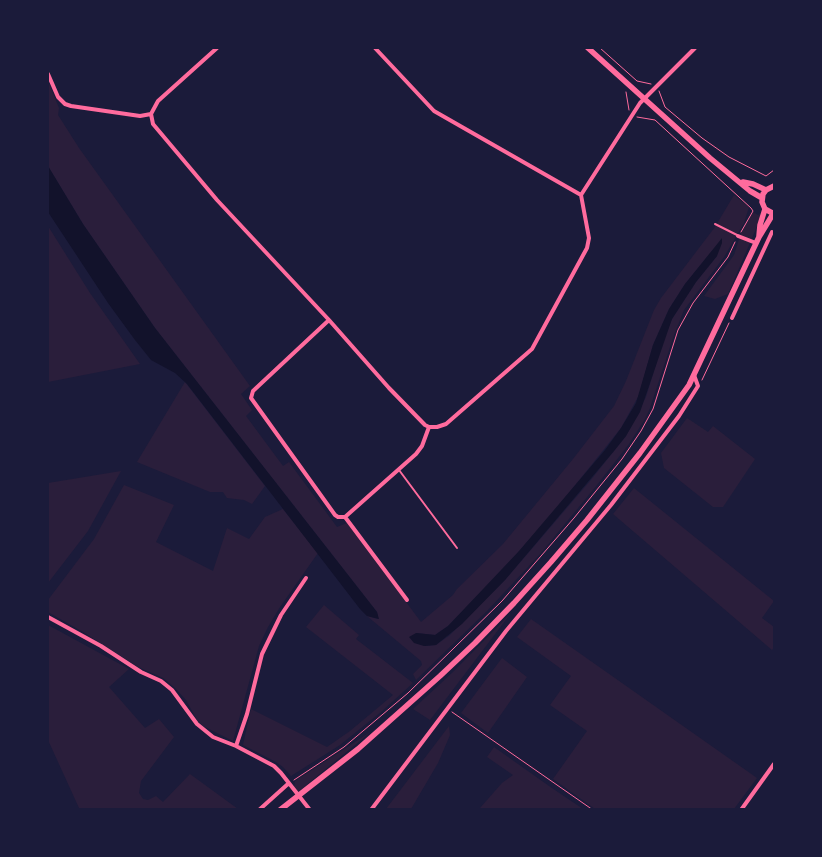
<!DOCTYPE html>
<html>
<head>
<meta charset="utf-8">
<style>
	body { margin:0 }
	#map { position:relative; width:822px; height:857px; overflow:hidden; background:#1b1b3a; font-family:Helvetica,sans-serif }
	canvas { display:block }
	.frame { position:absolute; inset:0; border:49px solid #1b1b3a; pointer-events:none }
</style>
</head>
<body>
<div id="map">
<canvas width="822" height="857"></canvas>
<div class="frame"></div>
</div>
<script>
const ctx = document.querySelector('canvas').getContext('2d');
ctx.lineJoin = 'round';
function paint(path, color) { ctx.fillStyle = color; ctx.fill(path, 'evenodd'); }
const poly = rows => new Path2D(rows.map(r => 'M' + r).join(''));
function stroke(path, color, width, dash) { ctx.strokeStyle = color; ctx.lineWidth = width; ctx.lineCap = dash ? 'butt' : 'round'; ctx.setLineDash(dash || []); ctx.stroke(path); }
paint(poly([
	[48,81,59,108,58,115,79,148,250,386,241,394,252,410,246,416,283,466,289,462,337,527,347,523,421,622,453,595,457,589,503,544,573,459,614,406,626,381,654,310,661,298,715,227,734,195,749,207,744,223,724,257,684,310,674,335,650,408,645,419,629,444,597,485,541,553,487,611,416,680,413,674,422,665,421,661,367,616,378,619,377,612,155,328,83,224,48,166],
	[712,251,717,256,696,282,672,319,664,338,646,397,626,436,590,481,505,580,450,635,436,645,424,646,416,633,435,635,448,626,502,571,552,514,621,428,639,395,653,345,669,309,685,284],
	[753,212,758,215,760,214,761,217,728,294,715,299,704,296,734,255,741,233],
	[48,226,90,293,140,364,48,382],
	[185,382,265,486,252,504,244,500,227,498,223,492,210,492,137,462],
	[687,418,708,432,713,426,755,459,723,507,713,507,664,468,661,453],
	[121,471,88,531,48,583,48,483],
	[124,485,174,505,156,542,213,571,227,528,249,539,265,517,283,509,318,553,280,607,268,627,259,646,233,741,203,726,197,720,186,700,175,688,163,678,138,667,83,632,48,612,48,600,94,539],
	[634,488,774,601,762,618,774,627,774,647,772,650,613,514],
	[324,605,359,635,356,639,413,683,381,712,340,745,291,776,283,767,276,762,243,745,251,709,327,747,350,731,393,695,306,627],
	[511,613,430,720,413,709,453,672],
	[531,619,757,778,734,809,595,809,553,779,587,731,550,705,571,676,517,637],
	[48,625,129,669,109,687,145,728,159,719,174,737,141,781,139,793,143,799,148,800,156,796,163,802,190,774,238,809,77,809,79,808,48,740],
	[502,658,527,677,488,733,461,713],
	[449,726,450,735,438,763,411,809,386,809],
	[372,731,298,792,294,787,295,781],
	[494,747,549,786,583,809,483,810,480,808,502,783,513,775,487,757]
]), '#2a1e3b');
paint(poly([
	[48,166,83,224,155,328,377,612,379,619,367,616,360,609,187,384,175,373,151,360,135,340,108,303,48,212],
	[722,238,722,243,717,256,696,282,672,319,640,412,626,436,614,451,505,580,462,624,436,645,424,646,414,643,409,637,416,633,435,635,448,626,519,551,605,450,621,428,636,403,653,345,669,309,685,284]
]), '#12122b');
stroke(poly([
	[600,48,637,81,651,84],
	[659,91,665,107,702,138,729,157,766,176,774,170],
	[626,92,629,110],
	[637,117,655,120,751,208,753,211,741,232],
	[702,380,729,323],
	[452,712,593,810],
	[294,780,344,747,408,693,502,601,574,518,622,459,641,431,653,409,678,330,693,303,728,257,735,242]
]), '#ff6b9d', 1);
stroke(poly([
	[715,224,737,235],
	[399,470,457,548]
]), '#ff6b9d', 2);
stroke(poly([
	[217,48,158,101,151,114,153,124,217,200,329,320,389,388,425,425,429,427,437,427,446,424,532,349,587,248,589,238,581,195,640,103,695,48],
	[375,48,434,111,581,195],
	[48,74,58,97,65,104,71,106,140,116,151,114],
	[738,236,756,243],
	[732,318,772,232],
	[329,320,253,391,251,398,335,515,338,517,345,517,416,454,422,446,429,427],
	[345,517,407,600],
	[48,617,101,646,141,672,161,681,172,690,197,724,213,737,236,746,274,766,281,773,310,810],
	[236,746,247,714,262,654,281,615,306,578],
	[259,810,289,783],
	[371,810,506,631,611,505,679,416,698,386,694,375],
	[741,810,774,764]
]), '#ff6b9d', 4);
stroke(poly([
	[588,48,710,158,750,191,762,198],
	[743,182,753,184,766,190],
	[774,186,766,190,763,194,762,202,765,209,774,214],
	[759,236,760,225,765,209],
	[280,810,358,749,440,676,475,643,514,603,551,562,587,520,640,453,689,385,759,237,773,214]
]), '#ff6b9d', 5.5);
</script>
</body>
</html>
